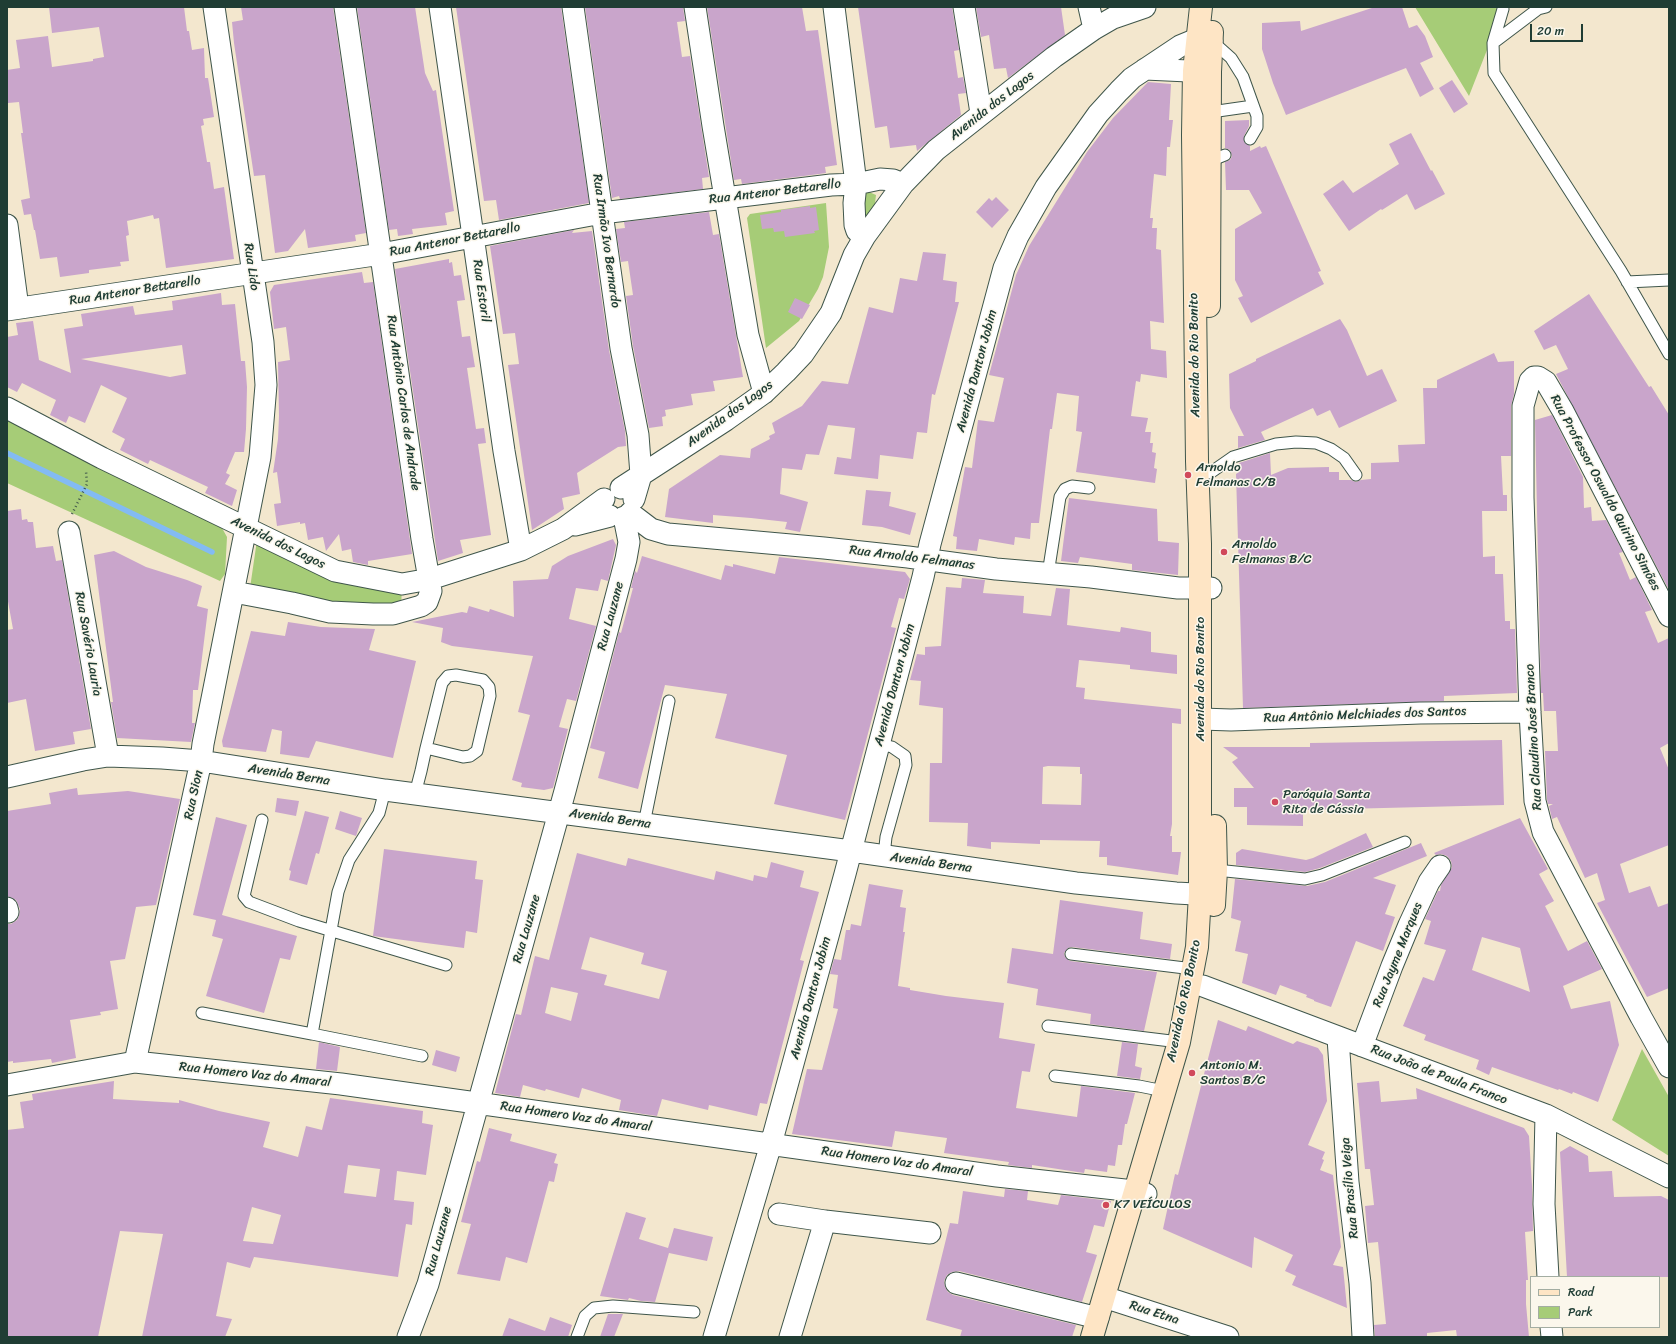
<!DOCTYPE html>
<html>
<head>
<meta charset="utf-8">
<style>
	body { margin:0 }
	#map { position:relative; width:1676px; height:1344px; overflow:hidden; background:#f3e7ce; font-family:Sriracha,sans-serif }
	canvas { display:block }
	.frame { position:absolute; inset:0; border:8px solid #1f3d34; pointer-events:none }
	.legend { position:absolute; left:1530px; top:1276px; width:130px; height:52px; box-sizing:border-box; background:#fbf7ec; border:1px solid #a3ada2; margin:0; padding:5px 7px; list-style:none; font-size:12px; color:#1f3d34 }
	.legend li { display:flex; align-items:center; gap:8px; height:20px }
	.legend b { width:20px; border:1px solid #a3ada2 }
	.scale { position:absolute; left:1530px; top:24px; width:53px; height:18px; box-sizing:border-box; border:2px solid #1f3d34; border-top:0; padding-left:5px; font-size:12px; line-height:14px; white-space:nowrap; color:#1f3d34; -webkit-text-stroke:3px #fbf7ec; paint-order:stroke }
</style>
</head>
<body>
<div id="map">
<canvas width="1676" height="1344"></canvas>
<div class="frame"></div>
<ul class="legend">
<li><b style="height:5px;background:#fee5c5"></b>Road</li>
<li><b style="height:11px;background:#a6cc77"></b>Park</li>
</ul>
<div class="scale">20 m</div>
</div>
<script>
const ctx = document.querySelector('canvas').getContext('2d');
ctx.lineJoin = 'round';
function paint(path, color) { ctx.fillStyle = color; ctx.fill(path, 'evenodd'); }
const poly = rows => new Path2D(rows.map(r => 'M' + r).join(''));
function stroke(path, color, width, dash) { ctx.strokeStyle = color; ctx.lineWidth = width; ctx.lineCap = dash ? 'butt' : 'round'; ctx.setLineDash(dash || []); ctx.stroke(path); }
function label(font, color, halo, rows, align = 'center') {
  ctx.font = font + ' Sriracha,sans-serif'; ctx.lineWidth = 3; ctx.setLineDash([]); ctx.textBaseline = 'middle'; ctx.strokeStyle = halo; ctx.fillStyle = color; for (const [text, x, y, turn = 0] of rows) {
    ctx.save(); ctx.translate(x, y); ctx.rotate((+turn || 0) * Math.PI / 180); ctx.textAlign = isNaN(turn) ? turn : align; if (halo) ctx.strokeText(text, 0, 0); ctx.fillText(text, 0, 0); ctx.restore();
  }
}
paint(poly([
	[1415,7,1487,7,1503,9,1469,96],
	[862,189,876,195,874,212,861,218],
	[826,203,829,247,823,277,818,289,799,321,766,348,747,218,750,214],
	[7,418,222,528,227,537,225,574,220,581,7,483],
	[257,540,402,587,401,608,337,603,250,588],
	[1642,1049,1669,1097,1669,1156,1612,1120]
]), '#a6cc77');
stroke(poly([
	[7,453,212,552]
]), '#83bbf3', 5.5);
paint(poly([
	[49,7,184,7,187,31,189,31,192,50,204,48,205,78,208,78,214,117,203,119,204,125,201,126,207,162,210,162,214,189,224,187,234,259,166,268,159,218,154,219,153,215,127,221,129,235,126,236,129,261,120,262,121,266,89,270,89,273,60,277,57,257,40,259,35,230,34,230,31,214,24,215,21,200,30,198,21,133,23,133,19,102,8,103,7,95,7,70,20,68,16,40,48,36,52,67,93,61,93,59,104,57,99,27,52,33],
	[241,7,333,7,366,233,355,235,356,241,308,248,305,229,288,251,275,253,265,175,254,176,234,43,232,22,243,20],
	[357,7,415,7,425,73,433,91,436,90,454,211,445,213,447,225,412,229,413,234,398,236,397,229,389,230],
	[456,7,561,7,589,203,499,220,496,200,484,201],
	[585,7,683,7,685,21,677,22,682,57,690,56,709,177,702,178,703,189,620,199,619,196,612,198],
	[707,7,802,7,806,31,818,30,837,165,825,167,826,173,819,174,742,184,741,179,734,180],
	[858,7,952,7,959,50,954,51,958,78,963,77,966,93,958,94,961,115,917,151,916,145,890,148,887,126,875,128],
	[976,7,1061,7,1065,35,1008,78,1006,68,994,69,989,35,981,37],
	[1375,7,1402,7,1409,28,1417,25,1425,36,1433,57,1420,63,1434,89,1420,97,1406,68,1286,115,1273,83,1262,49,1262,23,1300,21,1301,31],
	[1452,80,1468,104,1454,113,1439,88],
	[1148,82,1171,84,1169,120,1173,120,1170,147,1167,147,1166,176,1154,174,1150,218,1153,218,1152,228,1157,228,1156,249,1161,250,1164,323,1150,321,1151,349,1166,351,1167,378,1141,374,1140,382,1136,381,1131,416,1148,418,1145,432,1151,432,1150,443,1153,443,1152,452,1156,453,1154,468,1157,469,1155,483,1076,472,1082,432,1076,431,1079,396,1057,393,1052,429,1050,429,1039,523,1031,523,1030,539,1015,537,1014,545,979,539,977,551,956,549,957,537,953,536,965,467,972,468,978,420,994,422,1004,378,989,375,1016,275,1029,246,1087,152,1113,118],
	[1249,120,1249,126,1244,136,1244,142,1250,146,1250,151,1260,146,1261,148,1266,146,1321,271,1318,272,1324,284,1251,323,1238,298,1243,296,1235,280,1235,229,1262,213,1249,190,1226,190,1225,162,1230,160,1232,156,1230,150,1225,148,1225,121],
	[1411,133,1431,171,1432,170,1445,194,1415,210,1407,194,1382,210,1381,209,1349,231,1323,194,1343,180,1353,193,1399,164,1389,144],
	[996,197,1009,210,992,228,976,212,989,198,992,201],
	[810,206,810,208,816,207,819,230,814,231,815,233,785,237,784,231,774,232,773,228,762,229,760,215,781,212,781,210],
	[709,212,713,235,719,234,743,377,713,381,715,391,691,394,693,405,665,410,666,416,662,417,663,426,649,428,633,346,626,296,633,295,628,261,621,262,616,229,625,228,624,222],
	[574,230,572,233,592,231,609,350,625,431,626,446,618,447,577,473,580,494,562,498,564,509,532,530,508,365,519,364,515,333,503,334,490,246],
	[923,252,946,254,943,280,957,282,955,302,959,302,935,395,932,394,927,433,917,432,913,459,880,455,878,479,834,474,837,457,851,459,855,428,828,425,819,455,806,454,802,470,782,468,780,494,808,502,800,532,785,529,787,522,751,518,713,515,713,523,665,517,669,489,720,455,750,458,751,449,770,439,769,436,775,433,772,423,802,406,822,381,848,384,869,307,893,313,900,278,917,281],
	[449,259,449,263,452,262,454,276,461,275,465,300,457,301,462,337,470,336,472,349,475,367,467,368,476,429,484,428,486,443,478,444,491,535,460,540,463,553,438,561,395,269],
	[362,272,364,283,373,282,412,554,368,561,368,565,353,562,351,549,342,551,339,534,326,551,323,537,308,540,305,523,300,524,300,522,277,526,274,504,281,503,277,472,273,473,278,439,279,416,278,362,290,360,286,327,274,329,270,292,274,285],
	[221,293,222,305,235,304,241,361,245,361,247,387,246,429,244,452,235,452,226,473,230,475,225,484,237,490,232,506,205,493,208,487,150,460,148,464,120,450,125,439,112,432,127,398,101,385,85,423,69,416,66,423,50,415,56,400,22,383,17,392,7,387,7,337,18,335,16,323,33,321,39,360,71,373,64,329,83,326,81,314,133,306,135,315,173,310,172,301],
	[182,345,186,374,170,377,81,359],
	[1589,294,1649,387,1651,386,1669,415,1669,590,1556,374,1568,369,1556,345,1544,350,1534,331],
	[795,298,810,305,802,319,788,312],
	[1340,319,1347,330,1367,376,1382,369,1397,401,1339,428,1330,410,1317,416,1313,408,1261,432,1265,440,1238,448,1238,436,1244,436,1230,408,1229,374,1256,361,1256,359],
	[1494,353,1498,362,1514,361,1514,394,1511,406,1511,456,1501,456,1503,495,1507,495,1507,511,1482,511,1483,557,1495,556,1495,574,1503,574,1505,621,1510,621,1510,629,1515,629,1517,693,1444,696,1444,701,1243,708,1236,474,1239,472,1239,463,1270,453,1271,475,1288,468,1329,467,1329,472,1339,472,1339,480,1351,480,1356,482,1361,480,1371,479,1371,463,1399,462,1398,445,1425,444,1423,388,1437,388,1437,380],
	[1552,415,1583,477,1584,508,1591,507,1592,521,1606,520,1623,552,1619,553,1630,580,1636,577,1652,610,1645,612,1658,643,1669,638,1669,743,1660,748,1669,770,1669,845,1620,864,1629,893,1650,886,1658,907,1669,903,1669,988,1647,997,1597,903,1605,900,1597,873,1585,878,1557,817,1552,819,1549,806,1553,804,1548,804,1547,799,1545,751,1558,751,1556,711,1544,711,1543,693,1541,693,1535,420],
	[866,490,891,492,889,506,916,513,910,535,882,527,862,525],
	[1069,498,1157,509,1158,541,1179,543,1178,575,1132,570,1132,564,1080,557,1078,563,1061,561],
	[21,509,22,520,27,519,28,522,33,522,36,548,53,546,56,561,62,560,91,729,73,732,75,744,35,751,26,699,7,703,7,630,13,629,7,596,7,511],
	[613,539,616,545,608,581,601,579,598,591,576,588,569,619,596,626,576,701,567,699,559,727,568,729,553,788,544,790,521,787,522,783,512,780,530,715,518,712,533,656,452,646,441,642,443,628,412,622,462,612,467,613,469,606,489,612,490,609,514,617,513,581,548,579,552,566,568,556],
	[114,551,146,567,187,580,202,586,197,606,208,609,198,690,193,690,192,723,195,723,191,742,117,738,111,702,113,702,94,555],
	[642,556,721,580,725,565,733,567,733,564,775,574,779,557,905,572,910,579,904,599,899,598,891,627,896,628,845,820,774,804,787,755,715,738,727,694,665,685,638,789,598,778,605,752,590,748,619,632,621,633,633,588,631,588,635,571,637,573],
	[962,578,985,580,983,593,1024,596,1023,613,1051,616,1056,588,1070,589,1067,625,1120,632,1121,627,1151,632,1151,652,1177,655,1177,674,1130,669,1130,665,1079,660,1076,687,1085,688,1084,699,1181,709,1181,724,1172,723,1172,824,1170,836,1172,836,1172,852,1181,852,1178,875,1107,865,1107,857,1099,857,1100,841,1040,840,1040,844,991,842,991,849,967,846,968,823,929,822,930,763,942,763,943,708,919,705,921,681,910,680,917,654,925,655,925,647,941,646,946,587,961,588],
	[1048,766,1080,767,1080,774,1082,774,1081,805,1042,804,1043,767],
	[288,622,321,627,375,629,369,650,416,661,393,758,316,741,309,758,280,754,282,731,272,729,266,752,223,747,222,741,251,631,285,636],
	[1502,740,1504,805,1303,810,1303,826,1247,825,1247,807,1234,807,1234,788,1254,788,1232,762,1238,758,1223,747,1310,747,1310,743],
	[77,788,78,795,128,791,180,799,156,905,136,907,125,959,110,961,118,1009,100,1012,101,1015,70,1020,76,1058,52,1063,51,1059,13,1063,13,1061,7,1062,7,924,11,924,17,920,19,916,20,909,16,900,7,896,7,811,51,804,49,793],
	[277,798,299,801,296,816,275,812],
	[305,811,329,817,319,854,316,853,307,885,289,880,291,871,289,870],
	[340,811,362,818,356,836,335,829],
	[216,817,247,825,222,915,297,936,290,960,280,958,264,1013,206,996,223,939,212,936,216,920,193,915],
	[1520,818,1548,869,1539,874,1554,901,1545,906,1568,951,1587,941,1602,969,1563,986,1571,1009,1610,1001,1619,1045,1598,1102,1573,1092,1572,1094,1559,1089,1558,1090,1492,1067,1489,1075,1476,1069,1479,1060,1424,1040,1426,1035,1403,1026,1423,977,1434,981,1446,950,1424,944,1431,921,1425,919,1438,891,1440,891,1441,885,1452,867,1451,861,1447,856,1441,854,1436,855,1434,853],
	[1482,937,1520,948,1530,992,1472,970],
	[1366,833,1373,847,1320,868,1305,872,1236,865,1236,853,1242,849,1306,860,1313,858],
	[1421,843,1427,856,1373,878,1396,885,1385,914,1395,917,1383,951,1356,941,1331,1007,1314,1001,1314,1000,1306,997,1307,995,1280,985,1276,995,1242,983,1248,954,1235,951,1241,921,1231,918,1235,879,1307,886,1325,882],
	[384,849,477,861,475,879,483,880,477,933,466,931,464,948,373,936],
	[577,853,626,866,628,858,714,880,716,871,753,881,754,875,767,878,771,862,804,871,800,887,819,892,800,960,804,961,767,1104,760,1103,757,1116,709,1105,708,1110,662,1099,657,1116,643,1114,619,1110,621,1100,582,1088,579,1098,546,1089,545,1091,523,1085,520,1097,495,1093,516,1014,521,1015,535,956,549,960],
	[590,937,644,953,641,964,667,971,659,999,604,985,607,975,581,969],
	[551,987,578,993,571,1021,545,1013],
	[869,884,903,890,900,907,906,908,903,932,905,932,904,938,898,986,910,988,910,990,946,996,1004,1003,999,1038,1035,1044,1030,1072,1022,1071,1016,1108,1077,1117,1081,1086,1135,1093,1127,1124,1125,1124,1122,1145,1118,1145,1115,1166,1108,1165,1107,1172,1085,1169,1084,1173,1032,1165,1032,1168,1008,1165,1009,1162,944,1153,947,1138,895,1131,892,1147,792,1134,807,1069,822,1070,838,1009,833,1008,838,975,830,974,834,959,841,960,846,930,850,930,851,924,861,926],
	[1060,900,1143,912,1140,939,1172,944,1170,959,1072,947,1068,948,1064,953,1065,957,1070,961,1157,972,1144,1031,1090,1024,1091,1014,1036,1005,1038,989,1007,983,1012,948,1053,954],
	[1218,1020,1246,1031,1248,1026,1293,1044,1297,1041,1318,1048,1323,1055,1327,1101,1308,1145,1325,1152,1322,1159,1324,1160,1320,1170,1333,1175,1341,1247,1333,1265,1343,1267,1347,1308,1292,1285,1296,1276,1285,1271,1293,1255,1254,1237,1252,1268,1163,1229,1175,1174,1178,1175],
	[319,1042,340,1047,337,1071,316,1069],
	[1122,1042,1138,1044,1135,1066,1142,1068,1140,1079,1117,1076],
	[436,1050,460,1057,456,1072,432,1065],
	[114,1081,113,1099,179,1103,179,1100,219,1111,270,1122,263,1147,298,1157,306,1126,322,1130,330,1098,423,1111,422,1123,433,1125,426,1175,397,1171,394,1200,414,1202,412,1225,406,1224,398,1277,254,1257,250,1268,227,1262,216,1316,232,1319,225,1337,142,1337,163,1234,120,1231,98,1337,7,1337,7,1130,24,1128,20,1102,33,1100,32,1094],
	[348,1165,380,1169,376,1197,344,1193],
	[252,1207,281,1215,273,1244,243,1241],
	[1379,1081,1381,1102,1417,1099,1416,1088,1524,1128,1529,1136,1532,1186,1533,1231,1525,1232,1528,1280,1526,1280,1526,1304,1529,1337,1457,1337,1456,1330,1427,1333,1427,1337,1375,1337,1374,1325,1386,1324,1378,1242,1368,1243,1365,1206,1374,1205,1370,1169,1365,1169,1357,1083],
	[489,1128,512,1134,510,1141,557,1154,554,1163,558,1164,554,1182,549,1181,527,1263,506,1257,500,1281,457,1274,471,1224,461,1222,477,1161,480,1162],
	[1570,1146,1588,1156,1589,1172,1612,1171,1614,1197,1661,1196,1669,1200,1669,1277,1567,1277,1560,1152],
	[1005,1189,1028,1191,1027,1200,1058,1205,1061,1195,1111,1201,1104,1227,1094,1225,1086,1252,1097,1255,1082,1302,959,1271,952,1272,947,1275,944,1281,945,1287,948,1292,953,1295,1076,1325,1072,1337,960,1337,962,1330,926,1320,950,1223,958,1224,963,1191,1004,1197],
	[626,1212,646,1218,639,1239,668,1248,674,1228,713,1237,707,1261,669,1253,655,1302,641,1301,629,1298,628,1300,600,1296],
	[608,1314,623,1314,614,1337,600,1337],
	[550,1317,572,1325,568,1337,502,1337,509,1318,545,1331]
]), '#c9a5cb');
const lane = poly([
	[1503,9,1493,43,1494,73,1621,271,1669,354],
	[1212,41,1231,58,1243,77,1257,116,1257,127,1250,139],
	[1493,43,1538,9,1546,7],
	[1211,112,1253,106],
	[1210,161,1225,155],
	[1627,282,1669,280],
	[1210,473,1233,457,1276,444,1296,442,1316,443,1331,449,1344,458,1356,475],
	[1048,574,1060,497,1065,489,1072,486,1089,488],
	[879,744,892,747,905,756,906,765,886,837,884,856],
	[415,794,421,771,426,748,442,683,448,676,456,675,483,680,489,687,490,696,477,751,470,756,463,757,426,748],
	[262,820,244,896,249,902,299,921,446,965],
	[644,824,669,701],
	[1216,870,1305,879,1322,875,1405,842],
	[1071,954,1193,969],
	[202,1013,312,1034,338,892,349,860,379,813,385,790],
	[1048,1026,1179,1042],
	[312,1034,422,1056],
	[1055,1076,1139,1086,1164,1091],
	[577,1337,585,1316,594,1308,613,1306,694,1312]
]);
const street = poly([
	[440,7,504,451,521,550],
	[573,7,621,348,638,435,641,475,634,499],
	[695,7,713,126,748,335,764,393],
	[834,7,856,184,854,203,855,225,857,231,865,236],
	[964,7,981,113],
	[1089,7,1094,29],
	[1145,69,1210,72],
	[7,225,18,308],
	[7,310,381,254,602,213,831,185,856,184,880,179,893,180,903,184],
	[7,408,102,458,335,571,402,584,430,579,521,550,563,529,604,499],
	[621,488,726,420,764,393,786,372,803,354,831,313,854,255,865,236,903,184,936,150,1054,57,1094,29,1113,18,1145,7],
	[630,513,651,529,668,534,824,548,908,557,996,569,1091,577,1178,588,1211,588],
	[575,525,610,516],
	[69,532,108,756],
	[234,592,292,603,330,612,373,614,393,614,421,606,427,602,431,591,422,539,345,7],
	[1669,616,1563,411,1546,382,1538,377,1534,377,1530,381,1523,406,1523,497,1530,712,1535,801,1543,832,1641,1017,1669,1067],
	[1201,719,1231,720,1420,713,1530,712],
	[7,777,83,760,108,756,162,758,201,761,385,790,851,851,1076,883,1176,893,1214,895],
	[7,908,8,912],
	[1203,986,1546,1115,1669,1177],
	[1338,1038,1348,1182,1360,1283,1363,1337],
	[1362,1046,1392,966,1409,925,1429,882,1440,866],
	[135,1062,201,761,203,744,260,457,266,385,263,342,214,7],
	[7,1085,135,1062,341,1084,997,1176,1134,1191,1146,1194],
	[1546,1115,1544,1204,1548,1277],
	[779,1214,825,1221,790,1337],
	[825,1221,930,1233],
	[956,1283,1098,1318],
	[1104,1297,1228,1337],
	[1551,1327,1552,1337],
	[408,1337,428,1284,565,791,626,559,629,542,624,517],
	[714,1337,771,1144,845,874,923,577,930,544,1004,268,1018,236,1046,187,1098,114,1119,91,1132,78,1180,46,1197,39,1212,41]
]);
const secondary = poly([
	[1209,306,1210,72,1212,32],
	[1214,905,1216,870,1215,826],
	[1092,1337,1179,1042,1197,947,1200,894,1200,544,1197,461,1193,135,1194,71,1201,7]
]);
stroke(lane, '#3f564b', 13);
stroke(street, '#3f564b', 23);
stroke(secondary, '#3f564b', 24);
stroke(poly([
	[72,514,87,484,86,471]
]), '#3f564b', 2.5, [1, 3]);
stroke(lane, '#fff', 11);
stroke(street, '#fff', 21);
stroke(secondary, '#fee5c5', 22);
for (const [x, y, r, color] of [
	[1188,475,4,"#d1495b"],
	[1224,552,4,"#d1495b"],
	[1275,802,4,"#d1495b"],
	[1192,1073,4,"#d1495b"],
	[1106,1205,4,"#d1495b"]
]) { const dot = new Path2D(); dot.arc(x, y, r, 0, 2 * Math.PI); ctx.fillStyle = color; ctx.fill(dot); stroke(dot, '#fbf7ec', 1.5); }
label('13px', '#1f3d34', '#fbf7ec', [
	["Avenida dos Lagos",992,106,-38],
	["Rua Antenor Bettarello",775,192,-7],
	["Rua Antenor Bettarello",455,240,-11],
	["Rua Irmão Ivo Bernardo",606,241,82],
	["Rua Lido",251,267,82],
	["Rua Antenor Bettarello",135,291,-9],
	["Rua Estoril",481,291,82],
	["Avenida do Rio Bonito",1195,355,-91],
	["Avenida Danton Jobim",977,371,-75],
	["Rua Antônio Carlos de Andrade",403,403,82],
	["Avenida dos Lagos",730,414,-36],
	["Rua Professor Oswaldo Quirino Simões",1605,493,62],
	["Avenida dos Lagos",278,543,26],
	["Rua Arnoldo Felmanas",912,558,7],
	["Rua Lauzane",611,616,-75],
	["Rua Savério Lauria",88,644,80],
	["Avenida do Rio Bonito",1201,679,-90],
	["Avenida Danton Jobim",895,685,-75],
	["Rua Antônio Melchiades dos Santos",1365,715,-2],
	["Rua Claudino José Branco",1534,737,-93],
	["Avenida Berna",289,775,9],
	["Rua Sion",194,795,-78],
	["Avenida Berna",610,819,8],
	["Avenida Berna",931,863,8],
	["Rua Lauzane",527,929,-74],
	["Rua Jayme Marques",1398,955,-68],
	["Avenida Danton Jobim",811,998,-75],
	["Avenida do Rio Bonito",1184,1001,-78],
	["Rua Homero Vaz do Amaral",255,1075,6],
	["Rua João de Paula Franco",1439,1075,21],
	["Rua Homero Vaz do Amaral",576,1117,8],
	["Rua Homero Vaz do Amaral",897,1162,8],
	["Rua Brasílio Veiga",1350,1188,-95],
	["Rua Lauzane",439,1241,-75],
	["Rua Etna",1154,1313,18]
]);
label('13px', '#1f3d34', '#fbf7ec', [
	["Arnoldo",1196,468],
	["Felmanas C/B",1196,483],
	["Arnoldo",1232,545],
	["Felmanas B/C",1232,560],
	["Paróquia Santa",1283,795],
	["Rita de Cássia",1283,810],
	["Antonio M.",1200,1066],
	["Santos B/C",1200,1081],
	["K7 VEÍCULOS",1114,1205]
], 'left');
</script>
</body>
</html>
